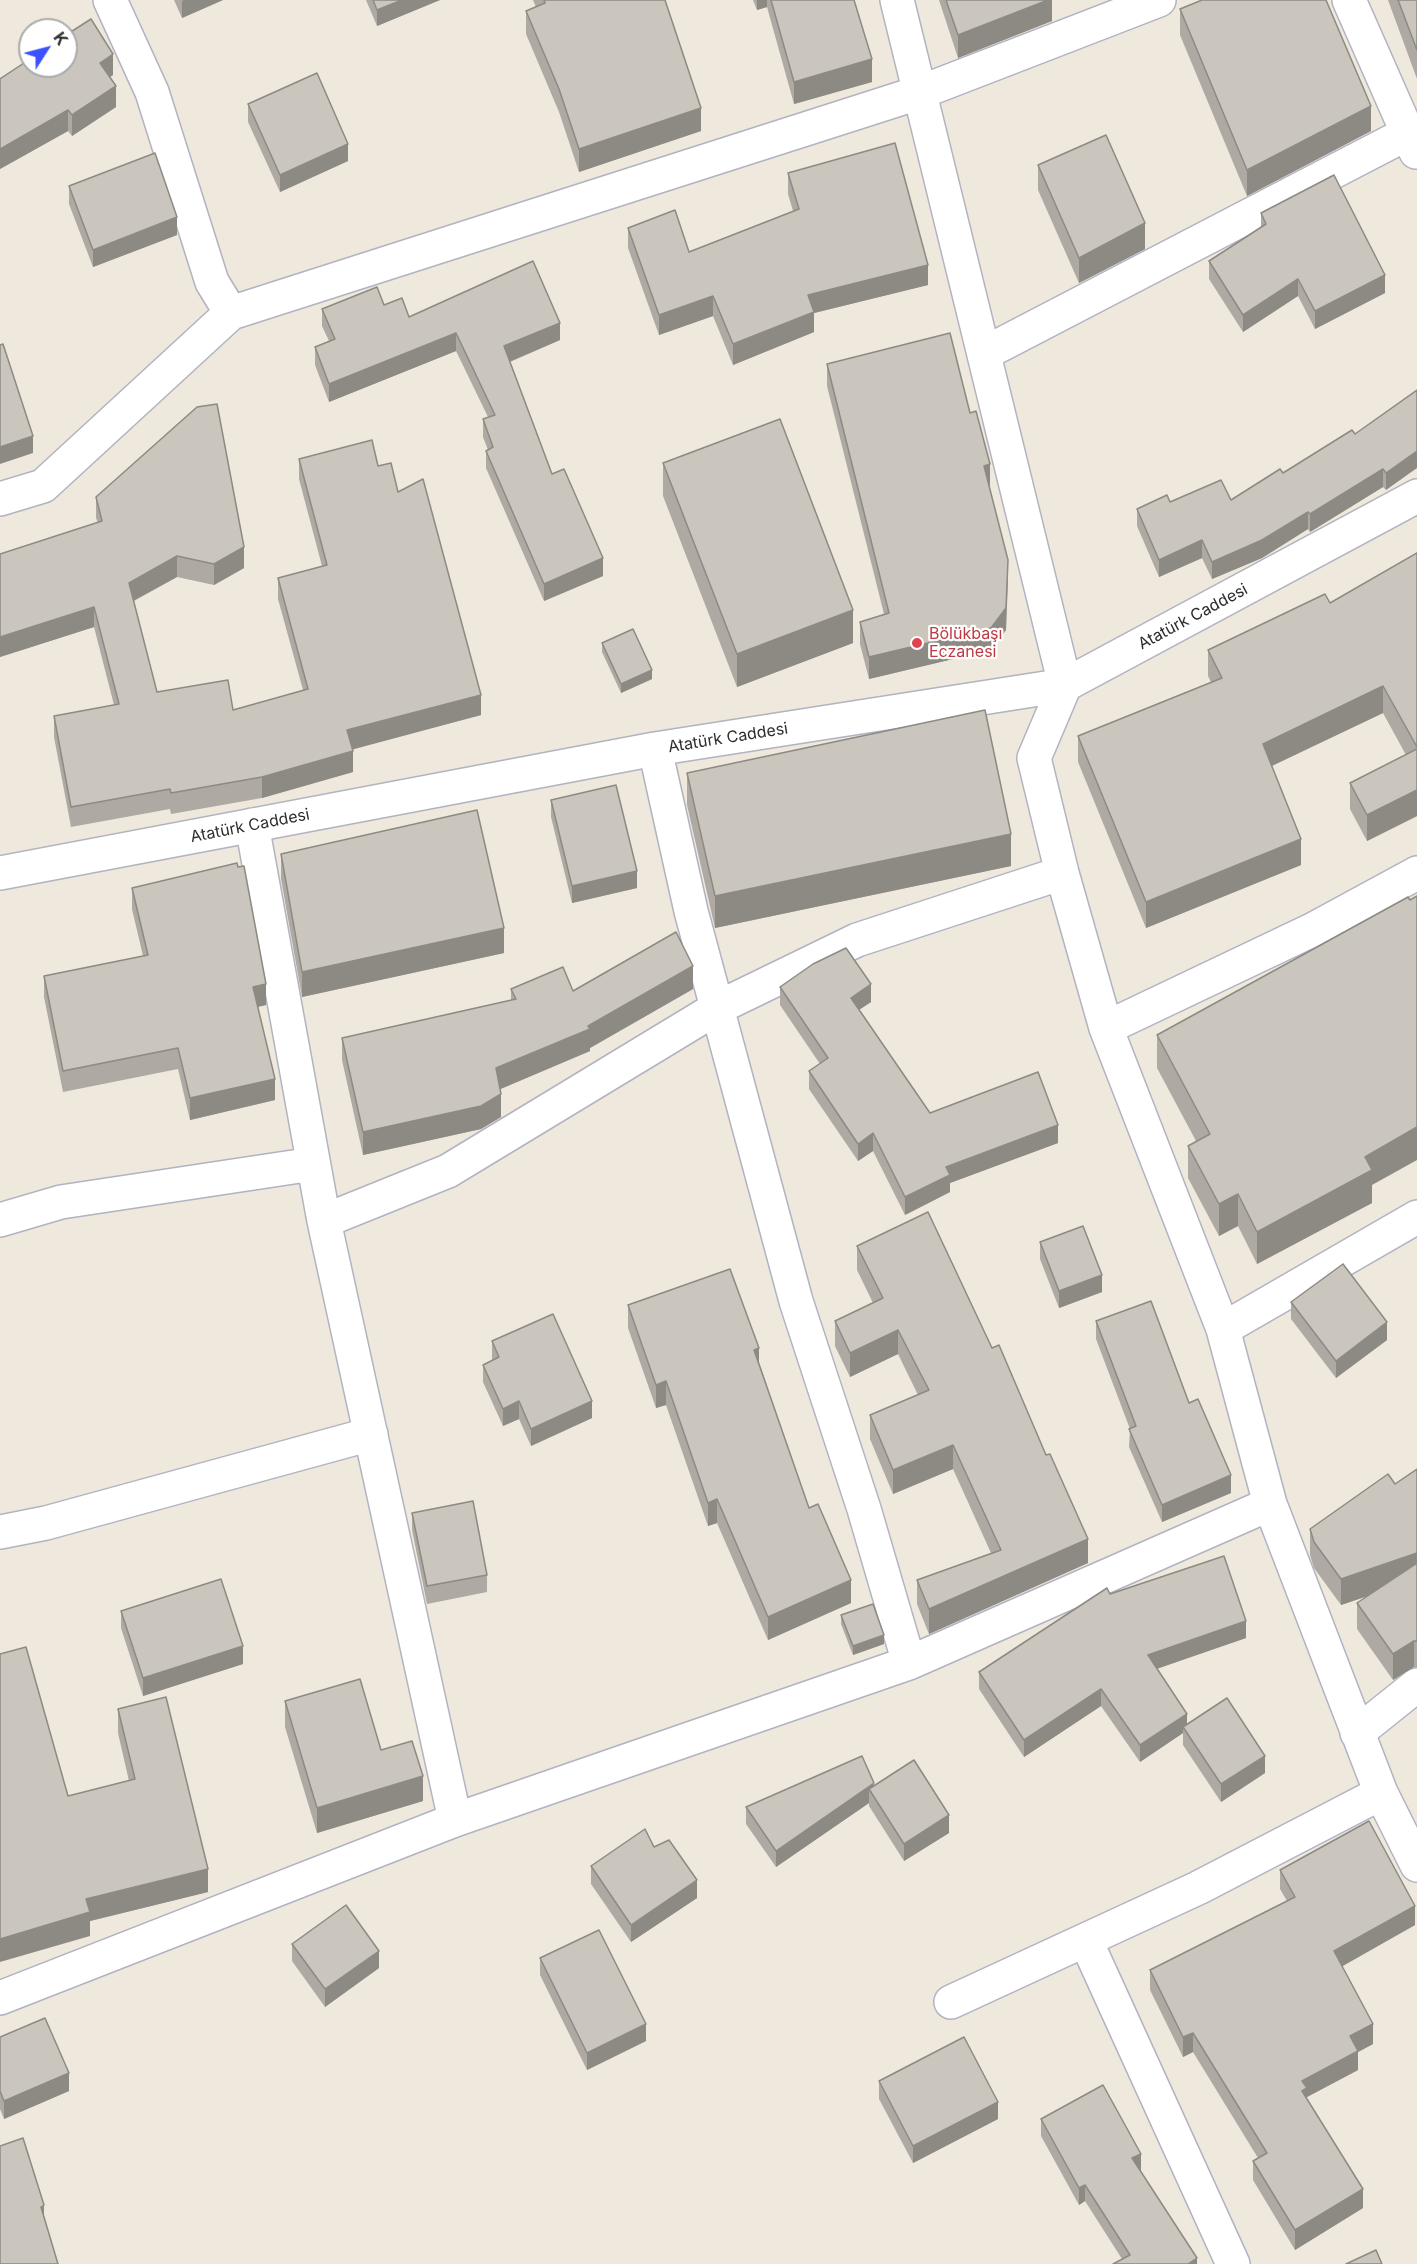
<!DOCTYPE html>
<html>
<head>
<meta charset="utf-8">
<style>
	body { margin:0 }
	#map { position:relative; width:1417px; height:2264px; overflow:hidden; background:#efe8dd; font-family:Inter,sans-serif }
	canvas { display:block }
	.north { position:absolute; left:18px; top:18px; width:60px; height:60px; box-sizing:border-box; background:#fff; border:2px solid #ababab; border-radius:50%; rotate:54deg; font-size:16px; font-weight:700; line-height:24px; text-align:center; color:#2c2c2c }
	.north::after { content:''; display:block; margin:auto; width:21px; height:27px; background:#3a52ff; clip-path:polygon(50% 0,100% 100%,50% 72%,0 100%) }
</style>
</head>
<body>
<div id="map">
<canvas width="1417" height="2264"></canvas>
<div class="north">K</div>
</div>
<script>
const ctx = document.querySelector('canvas').getContext('2d');
ctx.lineJoin = 'round';
const poly = rows => new Path2D(rows.map(r => 'M' + r).join(''));
function stroke(path, color, width, dash) { ctx.strokeStyle = color; ctx.lineWidth = width; ctx.lineCap = dash ? 'butt' : 'round'; ctx.setLineDash(dash || []); ctx.stroke(path); }
function paint(path, color) { ctx.fillStyle = color; ctx.fill(path, 'evenodd'); }
function label(font, color, halo, rows, align = 'center') {
  ctx.font = font + ' Inter,sans-serif'; ctx.lineWidth = 4.5; ctx.setLineDash([]); ctx.textBaseline = 'middle'; ctx.strokeStyle = halo; ctx.fillStyle = color; for (const [text, x, y, turn = 0] of rows) {
    ctx.save(); ctx.translate(x, y); ctx.rotate((+turn || 0) * Math.PI / 180); ctx.textAlign = isNaN(turn) ? turn : align; if (halo) ctx.strokeText(text, 0, 0); ctx.fillText(text, 0, 0); ctx.restore();
  }
}
const minor = poly([
	[110,0,152,92,212,282,231,313],
	[897,0,1065,685,1034,758,1062,873,1106,1028,1223,1329,1270,1504,1381,1793,1417,1865],
	[1349,0,1416,152],
	[985,353,1408,133],
	[0,499,43,486,231,313,921,92,1159,0],
	[655,749,691,911,796,1301,864,1509,909,1663],
	[252,825,324,1221,455,1820],
	[0,873,655,749,1065,685,1417,496],
	[1106,1028,1312,930,1417,873],
	[0,1220,61,1202,313,1164],
	[324,1221,448,1171,717,1008,857,940,1062,873],
	[1223,1329,1417,1217],
	[0,1532,46,1523,371,1434],
	[1357,1733,1417,1685],
	[1086,1941,1233,2264],
	[0,1998,455,1820,909,1663,1270,1504],
	[951,2002,1198,1888,1381,1793]
]);
stroke(minor, '#b1b3c1', 36);
stroke(minor, '#fff', 33);
paint(poly([
	[174,0,223,0,182,18],
	[366,0,440,0,377,26],
	[533,0,665,0,701,131,579,172,559,112,526,34,526,11,536,7],
	[753,0,854,0,872,82,794,104,767,7,757,10],
	[939,0,1052,0,1052,21,958,58],
	[1388,0,1417,0,1417,79],
	[1180,9,1371,131,1247,196,1180,35],
	[113,75,110,77,116,107,72,136,68,131,0,169,0,79],
	[248,104,348,161,280,192,248,122],
	[1038,165,1145,249,1079,283,1038,190],
	[788,173,928,285,814,313,814,332,733,365,713,316,659,335,628,248,628,228,689,252,793,211,788,194],
	[69,186,177,235,93,267,69,204],
	[1261,213,1385,293,1315,329,1298,296,1243,332,1209,279,1209,261,1261,227],
	[384,305,409,317,560,340,510,362,552,474,603,576,544,601,486,468,486,451,488,450,483,437,483,419,488,417,456,351,329,402,315,365,315,347,329,341,322,326,322,309],
	[827,364,970,413,990,486,989,487,1008,582,1006,630,991,650,869,679,860,644,860,622,884,614,827,386],
	[1417,390,1386,490,1383,487,1310,532,1308,529,1262,558,1212,579,1202,558,1159,577,1137,526,1137,509,1170,502,1231,500,1355,434],
	[299,459,378,466,398,492,481,715,352,749,353,772,262,798,171,814,170,809,71,827,54,737,54,716,114,705,94,627,0,657,0,554,98,523,96,518,96,497,244,568,214,585,177,577,134,601,157,692,233,710,303,690,278,599,278,578,322,566,299,479],
	[663,463,853,643,737,687,663,496],
	[1417,553,1417,816,1367,841,1350,809,1350,783,1406,755,1383,713,1272,766,1301,865,1146,928,1078,762,1078,736,1211,682,1208,676,1208,650,1330,603],
	[602,643,652,679,621,693,602,652],
	[687,773,1011,866,715,928,687,805],
	[551,800,637,888,572,903,551,817],
	[281,854,504,953,302,997,281,879],
	[132,888,266,1005,257,1007,275,1100,190,1120,178,1069,63,1092,44,997,44,976,143,956,132,909],
	[780,987,871,1002,859,1010,930,1113,1058,1143,950,1183,950,1192,905,1215,873,1151,858,1161,809,1089,809,1071,820,1064,780,1005],
	[511,989,573,991,693,989,590,1048,590,1051,500,1089,501,1117,481,1129,363,1155,342,1060,342,1038,511,1000],
	[1157,1035,1372,1185,1372,1203,1257,1264,1238,1226,1219,1236,1188,1178,1188,1146,1196,1141,1157,1068],
	[1040,1242,1102,1292,1059,1308,1040,1259],
	[857,1246,1088,1563,929,1634,917,1604,917,1580,991,1553,953,1469,893,1494,870,1439,870,1415,918,1395,898,1354,850,1377,835,1346,835,1321,873,1303,857,1270],
	[1291,1302,1387,1340,1336,1378,1291,1319],
	[628,1305,759,1362,809,1508,851,1603,768,1640,717,1523,708,1526,666,1405,656,1408,628,1328],
	[1096,1321,1189,1403,1231,1493,1162,1522,1129,1447,1130,1429,1096,1339],
	[492,1341,592,1418,531,1446,519,1419,503,1426,483,1382,483,1365,492,1360],
	[1417,1469,1417,1667,1414,1667,1393,1680,1357,1629,1357,1603,1368,1596,1341,1605,1314,1568,1310,1555,1310,1529,1395,1484],
	[412,1513,487,1575,487,1592,427,1604,412,1530],
	[1110,1594,1246,1638,1157,1668,1187,1725,1265,1773,1221,1802,1183,1745,1183,1733,1140,1762,1101,1706,1024,1757,979,1689,979,1672],
	[121,1611,243,1664,143,1696,121,1628],
	[841,1615,884,1644,853,1655,841,1624],
	[285,1701,381,1750,423,1801,317,1833,285,1727],
	[118,1709,208,1892,90,1921,90,1936,68,1796,129,1781,118,1733],
	[874,1786,949,1833,904,1861,869,1806,869,1803,776,1867,746,1824,746,1807],
	[654,1847,697,1898,631,1942,591,1884,591,1866],
	[1280,1870,1415,1925,1342,1966,1373,2044,1358,2052,1358,2070,1307,2097,1307,2099,1363,2208,1295,2250,1253,2180,1253,2161,1258,2158,1193,2052,1183,2057,1150,1990,1150,1970,1287,1901,1280,1889],
	[292,1944,379,1968,325,2007,292,1961],
	[540,1958,646,2041,587,2070,540,1975],
	[0,2037,69,2091,4,2119,0,2109],
	[879,2081,998,2119,913,2163,879,2099],
	[1041,2119,1140,2171,1197,2264,1122,2259,1085,2201,1079,2205,1041,2136]
]), '#aea9a3');
paint(poly([
	[184,0,223,0,182,18,182,1],
	[402,0,440,0,377,26,377,10],
	[757,0,767,0,767,7,757,10],
	[1048,0,1052,0,1052,21,958,58,958,35],
	[113,54,113,75,100,83,100,63],
	[872,59,872,82,794,104,794,82],
	[116,86,116,107,72,136,72,115],
	[1371,106,1371,131,1247,196,1247,170],
	[701,108,701,131,579,172,579,149],
	[68,110,68,131,0,169,0,149],
	[348,144,348,161,280,192,280,175],
	[177,217,177,235,93,267,93,250],
	[1145,223,1145,249,1079,283,1079,258],
	[928,265,928,285,814,313,814,332,733,365,733,344,808,295],
	[1385,275,1385,293,1315,329,1315,311],
	[1298,279,1298,296,1243,332,1243,315],
	[713,296,713,316,659,335,659,315],
	[560,323,560,340,504,364,504,346],
	[456,333,456,351,329,402,329,384],
	[33,436,33,453,0,464,0,447],
	[1417,451,1417,468,1386,490,1386,473],
	[990,464,990,486,984,488,984,466],
	[1383,469,1383,487,1310,532,1310,514],
	[1308,512,1308,529,1262,558,1212,579,1212,562],
	[1202,540,1202,558,1159,577,1159,560],
	[244,547,244,568,214,585,214,564],
	[177,556,177,577,129,603,129,583],
	[603,558,603,576,544,601,544,584],
	[1008,560,1006,630,991,650,869,679,869,657],
	[94,607,94,627,0,657,0,637],
	[853,610,853,643,737,687,737,654],
	[652,670,652,679,621,693,621,684],
	[1383,686,1383,713,1263,770,1263,744],
	[481,695,481,715,347,751,347,730],
	[353,751,353,772,262,798,262,777],
	[1417,790,1417,816,1367,841,1367,815],
	[1011,834,1011,866,715,928,715,896],
	[1301,839,1301,865,1146,928,1146,902],
	[637,871,637,888,572,903,572,886],
	[504,928,504,953,302,997,302,972],
	[693,966,693,989,590,1048,590,1051,496,1091,496,1068,588,1026],
	[266,984,266,1005,253,1008,253,987],
	[871,984,871,1002,851,1015,851,998],
	[275,1079,275,1100,190,1120,190,1098],
	[501,1094,501,1117,481,1129,363,1155,363,1132],
	[1058,1125,1058,1143,950,1183,950,1192,905,1215,905,1197,946,1167],
	[1417,1127,1417,1160,1372,1185,1372,1203,1257,1264,1257,1232,1365,1157],
	[873,1133,873,1151,858,1161,858,1144],
	[1238,1194,1238,1226,1219,1236,1219,1204],
	[1102,1275,1102,1292,1059,1308,1059,1291],
	[1387,1322,1387,1340,1336,1378,1336,1361],
	[898,1330,898,1354,850,1377,850,1353],
	[759,1348,759,1371,754,1350],
	[666,1381,666,1405,656,1408,656,1385],
	[519,1401,519,1419,503,1426,503,1409],
	[592,1401,592,1418,531,1446,531,1429],
	[953,1445,953,1469,893,1494,893,1470],
	[1231,1475,1231,1493,1162,1522,1162,1505],
	[717,1499,717,1523,708,1526,708,1503],
	[1088,1539,1088,1563,929,1634,929,1609],
	[1417,1553,1417,1579,1341,1605,1341,1579],
	[851,1580,851,1603,768,1640,768,1617],
	[1246,1621,1246,1638,1148,1672,1148,1655],
	[884,1635,884,1644,853,1655,853,1646],
	[1414,1641,1414,1667,1393,1680,1393,1654],
	[243,1646,243,1664,143,1696,143,1678],
	[1101,1689,1101,1706,1024,1757,1024,1740],
	[1187,1714,1187,1731,1183,1727,1183,1733,1140,1762,1140,1745],
	[1265,1756,1265,1773,1221,1802,1221,1784],
	[423,1776,423,1801,317,1833,317,1808],
	[874,1783,874,1797,869,1789,869,1803,776,1867,776,1851],
	[949,1815,949,1833,904,1861,904,1844],
	[208,1869,208,1892,90,1921,90,1936,0,1962,0,1939,86,1899],
	[697,1880,697,1898,631,1942,631,1925],
	[1415,1906,1415,1925,1334,1971,1334,1951],
	[379,1951,379,1968,325,2007,325,1989],
	[646,2024,646,2041,587,2070,587,2053],
	[1373,2024,1373,2044,1358,2052,1358,2070,1307,2097,1307,2108,1302,2111,1302,2081,1350,2036],
	[1193,2033,1193,2052,1183,2057,1183,2037],
	[69,2073,69,2091,4,2119,4,2101],
	[998,2102,998,2119,913,2163,913,2146],
	[1141,2154,1141,2171,1132,2158],
	[1085,2185,1085,2201,1079,2205,1079,2188],
	[1363,2189,1363,2208,1295,2250,1295,2230],
	[44,2205,44,2223,41,2207],
	[1197,2258,1197,2264,1188,2264]
]), '#8d8a84');
const building = poly([
	[373,0,402,0,377,10,373,0],
	[544,0,665,0,701,108,579,149,559,89,526,11,545,3,544,0],
	[771,0,854,0,872,59,794,82,771,0],
	[946,0,1048,0,958,35,946,0],
	[1202,0,1326,0,1371,106,1247,170,1180,9,1202,0],
	[1398,0,1417,0,1417,50,1398,0],
	[91,19,113,54,100,63,116,86,72,115,68,110,0,149,0,79,30,59,30,66,66,66,66,35,91,19],
	[317,73,348,144,280,175,248,104,317,73],
	[1106,135,1145,223,1079,258,1038,165,1106,135],
	[895,143,928,265,808,295,814,312,733,344,713,296,659,315,628,228,675,210,689,252,799,209,788,173,895,143],
	[155,153,177,217,93,250,69,186,155,153],
	[1334,175,1385,275,1315,311,1298,279,1243,315,1209,261,1266,224,1261,213,1334,175],
	[533,261,560,323,504,346,552,474,564,469,603,558,544,584,486,451,493,447,483,419,495,415,456,333,329,384,315,347,335,339,322,309,377,287,384,305,402,298,409,317,533,261],
	[950,333,970,413,976,411,990,464,984,466,1008,560,1006,608,991,628,869,657,860,622,889,613,827,364,950,333],
	[3,344,33,436,0,447,0,345,3,344],
	[1417,390,1417,451,1386,473,1383,469,1310,514,1308,512,1262,540,1212,562,1202,540,1159,560,1137,509,1167,495,1170,502,1221,480,1231,500,1280,469,1283,473,1352,430,1355,434,1417,390],
	[217,404,244,547,214,564,177,556,129,583,157,692,228,680,233,710,308,689,278,578,327,565,299,459,372,440,378,466,391,463,398,492,423,479,481,695,347,730,353,751,262,777,171,793,170,789,71,807,54,716,119,704,94,607,0,637,0,554,102,521,96,497,197,407,217,404],
	[780,419,853,610,737,654,663,463,780,419],
	[1417,553,1417,747,1383,686,1263,744,1301,839,1146,902,1078,736,1222,678,1208,650,1325,594,1330,603,1417,553],
	[633,629,652,670,621,684,602,643,633,629],
	[985,710,1011,834,715,896,687,773,985,710],
	[1417,749,1417,790,1367,815,1350,783,1417,749],
	[616,785,637,871,572,886,551,800,616,785],
	[477,810,504,928,302,972,281,854,477,810],
	[237,863,238,867,244,866,266,984,253,987,275,1079,190,1098,178,1048,63,1071,44,976,148,955,132,888,237,863],
	[1417,896,1417,1127,1365,1157,1372,1170,1257,1232,1238,1194,1219,1204,1188,1146,1210,1134,1157,1035,1408,897,1410,900,1417,896],
	[676,932,693,966,588,1026,590,1029,496,1068,501,1094,481,1106,363,1132,342,1038,516,999,511,989,563,967,573,991,676,932],
	[846,948,871,984,851,998,930,1113,1038,1072,1058,1125,946,1167,950,1175,905,1197,873,1133,858,1144,809,1071,828,1058,780,987,813,964,846,948],
	[928,1212,992,1348,999,1345,1046,1455,1050,1454,1088,1539,929,1609,917,1580,1001,1550,953,1445,893,1470,870,1415,929,1390,898,1330,850,1353,835,1321,883,1298,857,1246,928,1212],
	[1083,1226,1102,1275,1059,1291,1040,1242,1083,1226],
	[1343,1264,1387,1322,1336,1361,1291,1302,1343,1264],
	[730,1269,759,1348,754,1350,809,1508,818,1504,851,1580,768,1617,717,1499,708,1503,666,1381,656,1385,628,1305,730,1269],
	[1151,1301,1189,1403,1198,1399,1231,1475,1162,1505,1129,1429,1136,1426,1096,1321,1151,1301],
	[553,1314,592,1401,531,1429,519,1401,503,1409,483,1365,499,1357,492,1341,553,1314],
	[1417,1469,1417,1553,1341,1579,1314,1542,1310,1529,1388,1474,1395,1484,1417,1469],
	[473,1501,487,1575,427,1586,412,1513,473,1501],
	[1224,1556,1246,1621,1148,1655,1187,1714,1140,1745,1101,1689,1024,1740,979,1672,1107,1588,1110,1594,1224,1556],
	[1417,1563,1417,1641,1414,1641,1393,1654,1357,1603,1417,1563],
	[221,1579,243,1646,143,1678,121,1611,221,1579],
	[873,1604,884,1635,853,1646,841,1615,873,1604],
	[26,1647,68,1796,135,1779,118,1709,166,1697,208,1869,86,1899,90,1912,0,1939,0,1654,26,1647],
	[360,1679,381,1750,412,1741,423,1776,317,1808,285,1701,360,1679],
	[1227,1698,1265,1756,1221,1784,1183,1727,1227,1698],
	[862,1756,874,1783,776,1851,746,1807,862,1756],
	[914,1760,949,1815,904,1844,869,1789,914,1760],
	[1369,1821,1415,1906,1334,1951,1373,2024,1350,2036,1358,2051,1302,2081,1307,2088,1302,2091,1363,2189,1295,2230,1253,2161,1267,2153,1193,2033,1183,2037,1150,1970,1295,1897,1280,1870,1369,1821],
	[645,1829,654,1847,669,1840,697,1880,631,1925,591,1866,645,1829],
	[346,1905,379,1951,325,1989,292,1944,346,1905],
	[599,1930,646,2024,587,2053,540,1958,599,1930],
	[45,2018,69,2073,4,2101,0,2091,0,2037,45,2018],
	[964,2037,998,2102,913,2146,879,2081,964,2037],
	[1103,2085,1141,2154,1132,2158,1197,2258,1188,2264,1113,2264,1130,2255,1085,2185,1079,2188,1041,2119,1103,2085],
	[23,2138,44,2205,41,2207,58,2264,0,2264,0,2146,23,2138],
	[1376,2250,1382,2264,1346,2264,1376,2250]
]);
paint(building, '#cac5bd');
stroke(building, '#8d8a84', 1.5);
for (const [x, y, r, color] of [
	[917,643,6,"#e0444e"]
]) { const dot = new Path2D(); dot.arc(x, y, r, 0, 2 * Math.PI); ctx.fillStyle = color; ctx.fill(dot); stroke(dot, '#fff', 2); }
label('16px', '#2c2c2c', '#fff', [
	["Atatürk Caddesi",1193,617,-28],
	["Atatürk Caddesi",728,738,-9],
	["Atatürk Caddesi",250,826,-11]
]);
label('16px', '#be3a42', '#fff', [
	["Bölükbaşı",929,634],
	["Eczanesi",929,652]
], 'left');
</script>
</body>
</html>
